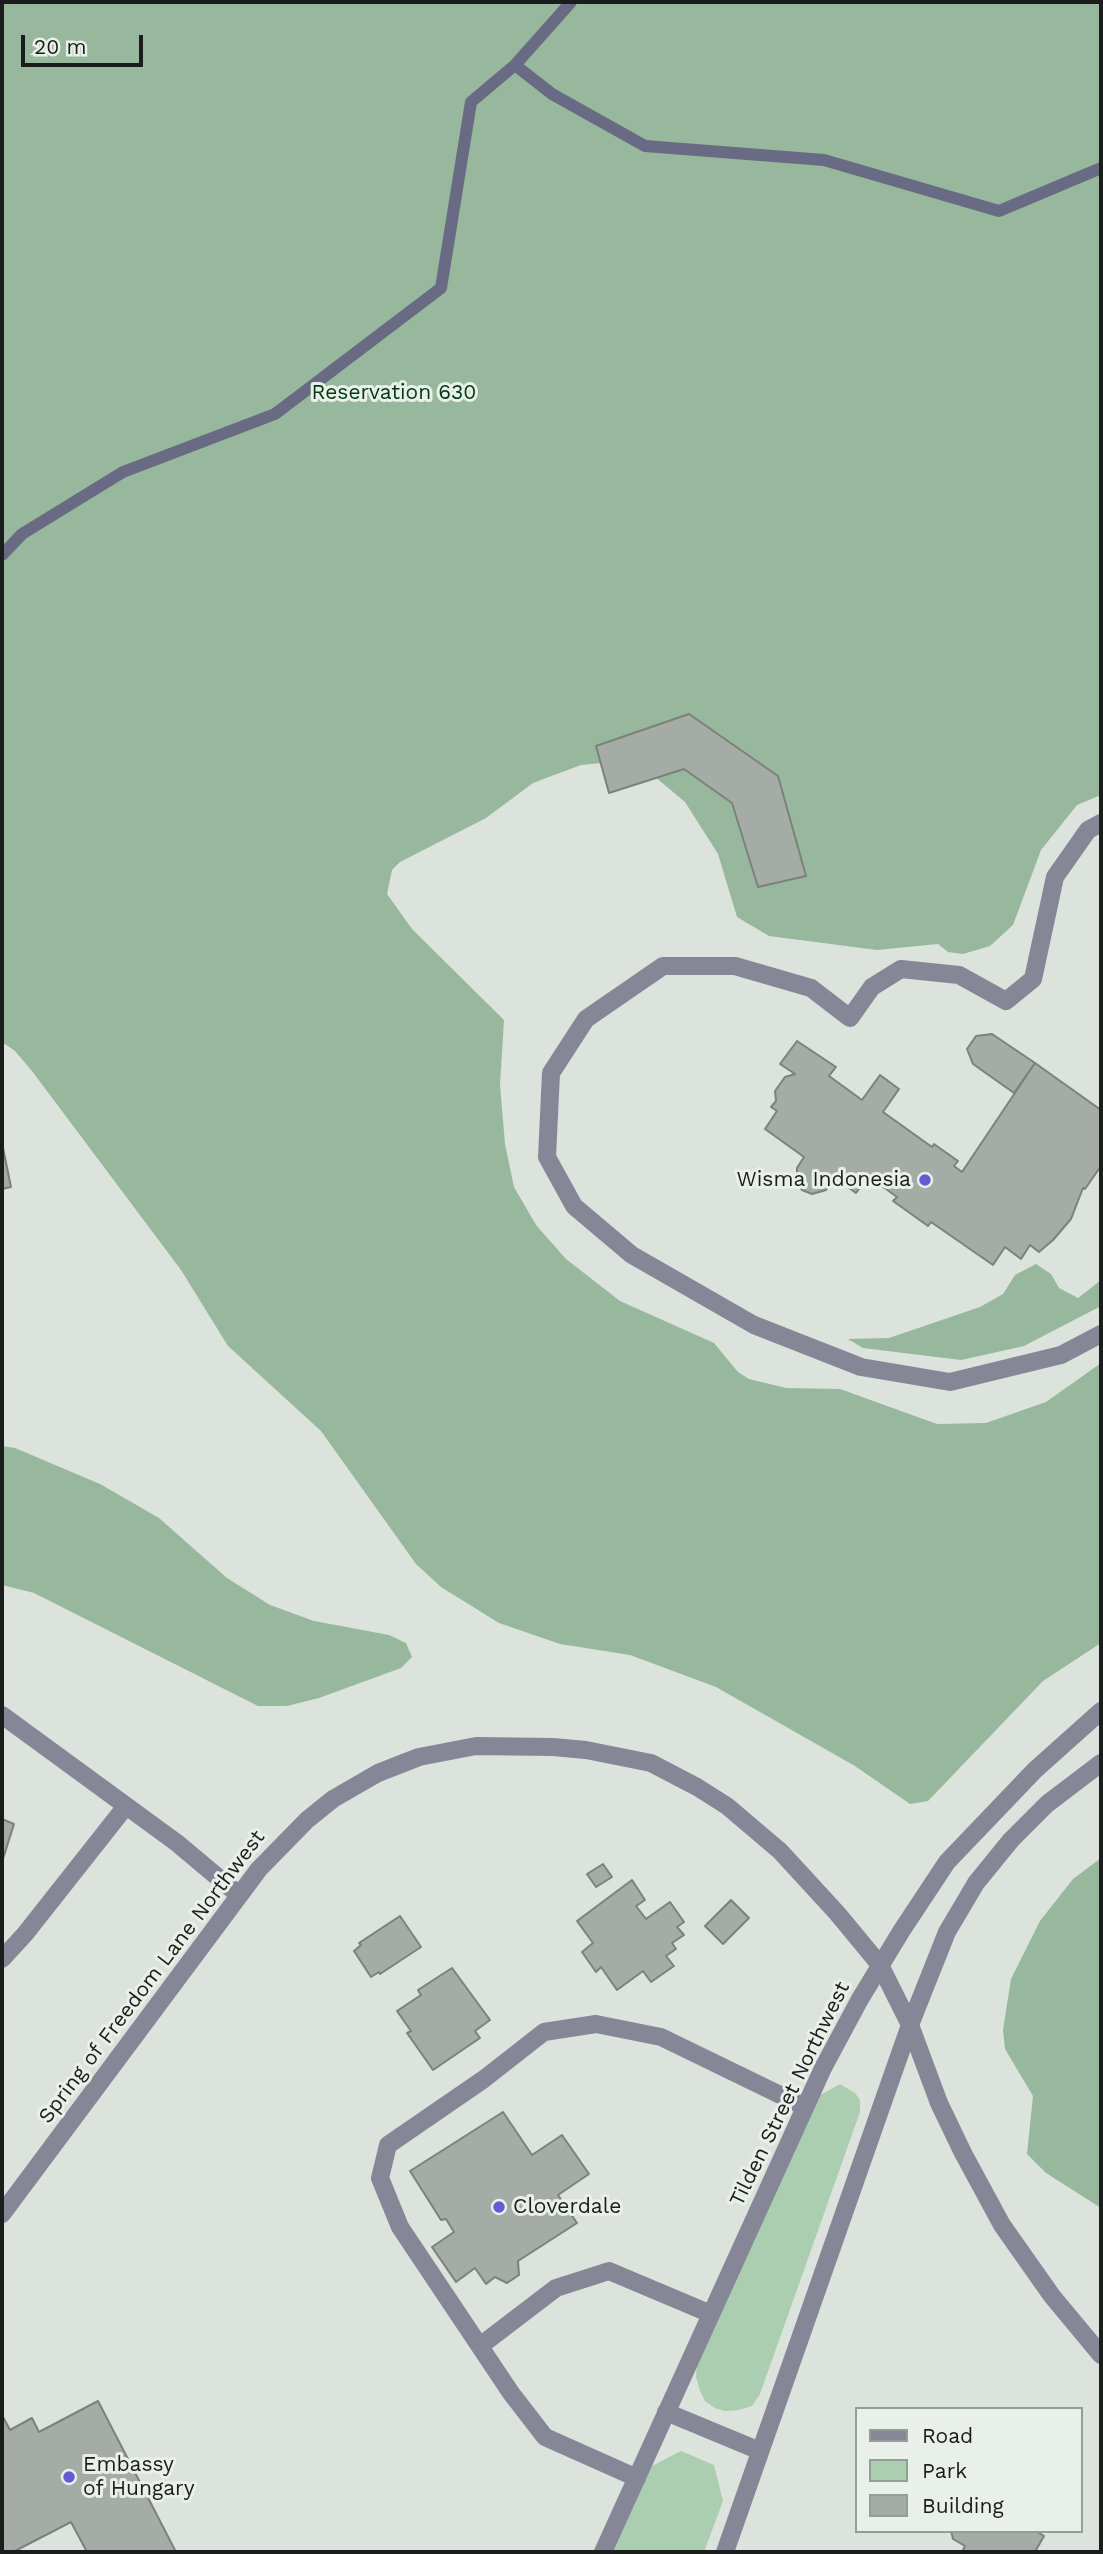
<!DOCTYPE html>
<html>
<head>
<meta charset="utf-8">
<style>
	body { margin:0 }
	#map { position:relative; width:1103px; height:2554px; overflow:hidden; background:#dbe3dc; font-family:"Work Sans",sans-serif }
	canvas { display:block }
	.frame { position:absolute; inset:0; border:4px solid #1a1d1b; pointer-events:none }
	.legend { position:absolute; left:855px; top:2407px; width:228px; height:126px; box-sizing:border-box; background:#e8f0e9; border:2px solid #969c97; margin:0; padding:9px 12px; list-style:none; font-size:21px; color:#1a1d1b }
	.legend li { display:flex; align-items:center; gap:14px; height:35px }
	.legend b { width:35px; border:2px solid #969c97 }
	.scale { position:absolute; left:21px; top:35px; width:122px; height:32px; box-sizing:border-box; border:4px solid #1a1d1b; border-top:0; padding-left:9px; font-size:21px; line-height:24px; white-space:nowrap; color:#1a1d1b; -webkit-text-stroke:5px #e8f0e9; paint-order:stroke }
</style>
</head>
<body>
<div id="map">
<canvas width="1103" height="2554"></canvas>
<div class="frame"></div>
<ul class="legend">
<li><b style="height:9px;background:#858696"></b>Road</li>
<li><b style="height:19px;background:#abcdb0"></b>Park</li>
<li><b style="height:19px;background:#a4aca5"></b>Building</li>
</ul>
<div class="scale">20 m</div>
</div>
<script>
const ctx = document.querySelector('canvas').getContext('2d');
ctx.lineJoin = 'round';
function paint(path, color) { ctx.fillStyle = color; ctx.fill(path, 'evenodd'); }
const poly = rows => new Path2D(rows.map(r => 'M' + r).join(''));
function stroke(path, color, width, dash) { ctx.strokeStyle = color; ctx.lineWidth = width; ctx.lineCap = dash ? 'butt' : 'round'; ctx.setLineDash(dash || []); ctx.stroke(path); }
function label(font, color, halo, rows, align = 'center') {
  ctx.font = font + ' "Work Sans",sans-serif'; ctx.lineWidth = 6; ctx.setLineDash([]); ctx.textBaseline = 'middle'; ctx.strokeStyle = halo; ctx.fillStyle = color; for (const [text, x, y, turn = 0] of rows) {
    ctx.save(); ctx.translate(x, y); ctx.rotate((+turn || 0) * Math.PI / 180); ctx.textAlign = isNaN(turn) ? turn : align; if (halo) ctx.strokeText(text, 0, 0); ctx.fillText(text, 0, 0); ctx.restore();
  }
}
paint(poly([
	[840,2084,855,2093,860,2100,860,2112,760,2394,752,2406,739,2410,725,2411,715,2408,705,2401,700,2391,696,2377,697,2363,817,2097],
	[681,2451,714,2465,723,2501,704,2552,610,2552,648,2468]
]), '#abcdb0');
paint(poly([
	[2,2,1101,2,1101,795,1077,805,1041,850,1013,925,990,946,963,954,948,952,938,944,877,950,769,936,737,917,718,854,685,802,654,776,622,761,581,765,533,783,486,818,400,862,392,870,387,894,412,929,504,1020,500,1085,505,1144,514,1187,536,1225,566,1259,620,1301,714,1343,738,1372,749,1379,786,1388,840,1389,937,1424,986,1423,1046,1402,1101,1363,1101,1643,1043,1681,928,1801,910,1804,855,1766,716,1687,630,1655,560,1644,499,1623,441,1587,416,1564,321,1431,228,1346,181,1270,32,1071,15,1051,2,1042],
	[1036,1264,1051,1274,1059,1288,1078,1298,1101,1280,1101,1306,1024,1346,961,1360,863,1348,848,1339,889,1338,980,1307,1003,1294,1015,1275],
	[2,1446,15,1448,100,1484,159,1518,227,1578,270,1605,314,1621,389,1635,406,1643,412,1657,401,1668,319,1698,287,1706,258,1706,34,1593,2,1585],
	[1101,1858,1101,2208,1046,2173,1027,2154,1033,2096,1005,2049,1003,2030,1011,1979,1040,1921,1073,1879]
]), '#97b89c');
stroke(poly([
	[515,65,552,94,645,146,824,160,999,211,1101,168],
	[2,555,22,534,123,472,275,414,441,288,471,102,515,65,571,2]
]), '#686b83', 12);
const building = poly([
	[689,714,778,776,806,876,758,887,732,803,684,769,609,793,596,746,689,714],
	[992,1034,1035,1063,1014,1093,973,1064,967,1049,976,1036,992,1034],
	[797,1041,836,1067,829,1076,862,1100,880,1075,899,1089,883,1112,932,1147,934,1144,958,1161,954,1166,962,1172,1035,1063,1101,1110,1101,1166,1085,1189,1083,1188,1071,1219,1053,1240,1039,1252,1030,1245,1021,1259,1005,1247,993,1265,931,1222,928,1226,893,1201,897,1197,868,1176,856,1193,835,1178,826,1190,812,1194,802,1190,797,1183,797,1168,804,1157,765,1129,777,1111,771,1107,776,1101,775,1091,785,1077,795,1074,780,1064,797,1041],
	[2,1143,11,1187,2,1189,2,1143],
	[2,1819,14,1824,2,1862,2,1819],
	[603,1864,612,1877,596,1887,587,1874,603,1864],
	[632,1880,645,1900,636,1906,646,1919,670,1902,684,1922,677,1927,684,1935,672,1943,676,1949,666,1956,674,1966,651,1982,643,1971,617,1990,601,1967,596,1972,582,1952,593,1943,577,1921,632,1880],
	[731,1900,749,1918,723,1944,705,1926,731,1900],
	[400,1916,421,1947,380,1974,379,1972,371,1977,354,1951,361,1945,359,1943,400,1916],
	[452,1968,490,2020,475,2031,480,2038,433,2070,407,2033,411,2031,397,2011,421,1995,418,1990,452,1968],
	[503,2112,532,2155,562,2135,589,2174,558,2195,577,2223,518,2261,519,2275,507,2283,495,2277,486,2284,475,2268,456,2282,432,2247,454,2232,446,2219,441,2220,410,2171,503,2112],
	[98,2401,176,2552,87,2552,71,2522,13,2552,2,2552,2,2415,10,2430,32,2418,39,2432,98,2401],
	[951,2531,1036,2531,1044,2536,1036,2550,1039,2552,962,2552,965,2546,953,2539,951,2531]
]);
paint(building, '#a4aca5');
stroke(building, '#7b827c', 2);
stroke(poly([
	[1101,823,1088,830,1055,877,1033,979,1006,1001,959,975,901,969,872,987,850,1018,811,988,735,966,663,966,586,1019,551,1073,547,1157,574,1206,632,1255,754,1325,861,1367,950,1382,1061,1355,1101,1334],
	[2,1715,177,1843,239,1895],
	[2,1959,25,1934,126,1806],
	[480,2346,556,2288,609,2271,711,2314],
	[637,2478,545,2437,511,2393,400,2227,380,2178,388,2145,484,2079,544,2032,596,2024,661,2037,805,2107]
]), '#858696', 18);
stroke(poly([
	[2,2214,259,1869,307,1820,333,1799,378,1773,419,1757,476,1746,553,1747,586,1750,651,1763,697,1787,727,1806,780,1851,837,1913,880,1965,910,2025,939,2103,963,2153,1002,2225,1052,2296,1101,2355]
]), '#858696', 18);
stroke(poly([
	[666,2412,760,2451],
	[603,2552,823,2068,860,1999,902,1930,947,1862,1035,1770,1101,1711],
	[725,2552,910,2025,947,1932,976,1883,1011,1840,1047,1804,1101,1763]
]), '#858696', 18);
for (const [x, y, r, color] of [
	[925,1180,7,"#675bd5"],
	[499,2207,7,"#675bd5"],
	[69,2477,7,"#675bd5"]
]) { const dot = new Path2D(); dot.arc(x, y, r, 0, 2 * Math.PI); ctx.fillStyle = color; ctx.fill(dot); stroke(dot, '#e8f0e9', 2.5); }
label('21px', '#003914', '#e8f0e9', [
	["Reservation 630",394,393]
]);
label('21px', '#1a1d1b', '#e8f0e9', [
	["Wisma Indonesia",911,1180,"right"],
	["Cloverdale",513,2207],
	["Embassy",83,2465],
	["of Hungary",83,2489]
], 'left');
label('21px', '#1a1d1b', '#e8f0e9', [
	["Spring of Freedom Lane Northwest",152,1977,-53],
	["Tilden Street Northwest",790,2094,-64]
]);
</script>
</body>
</html>
